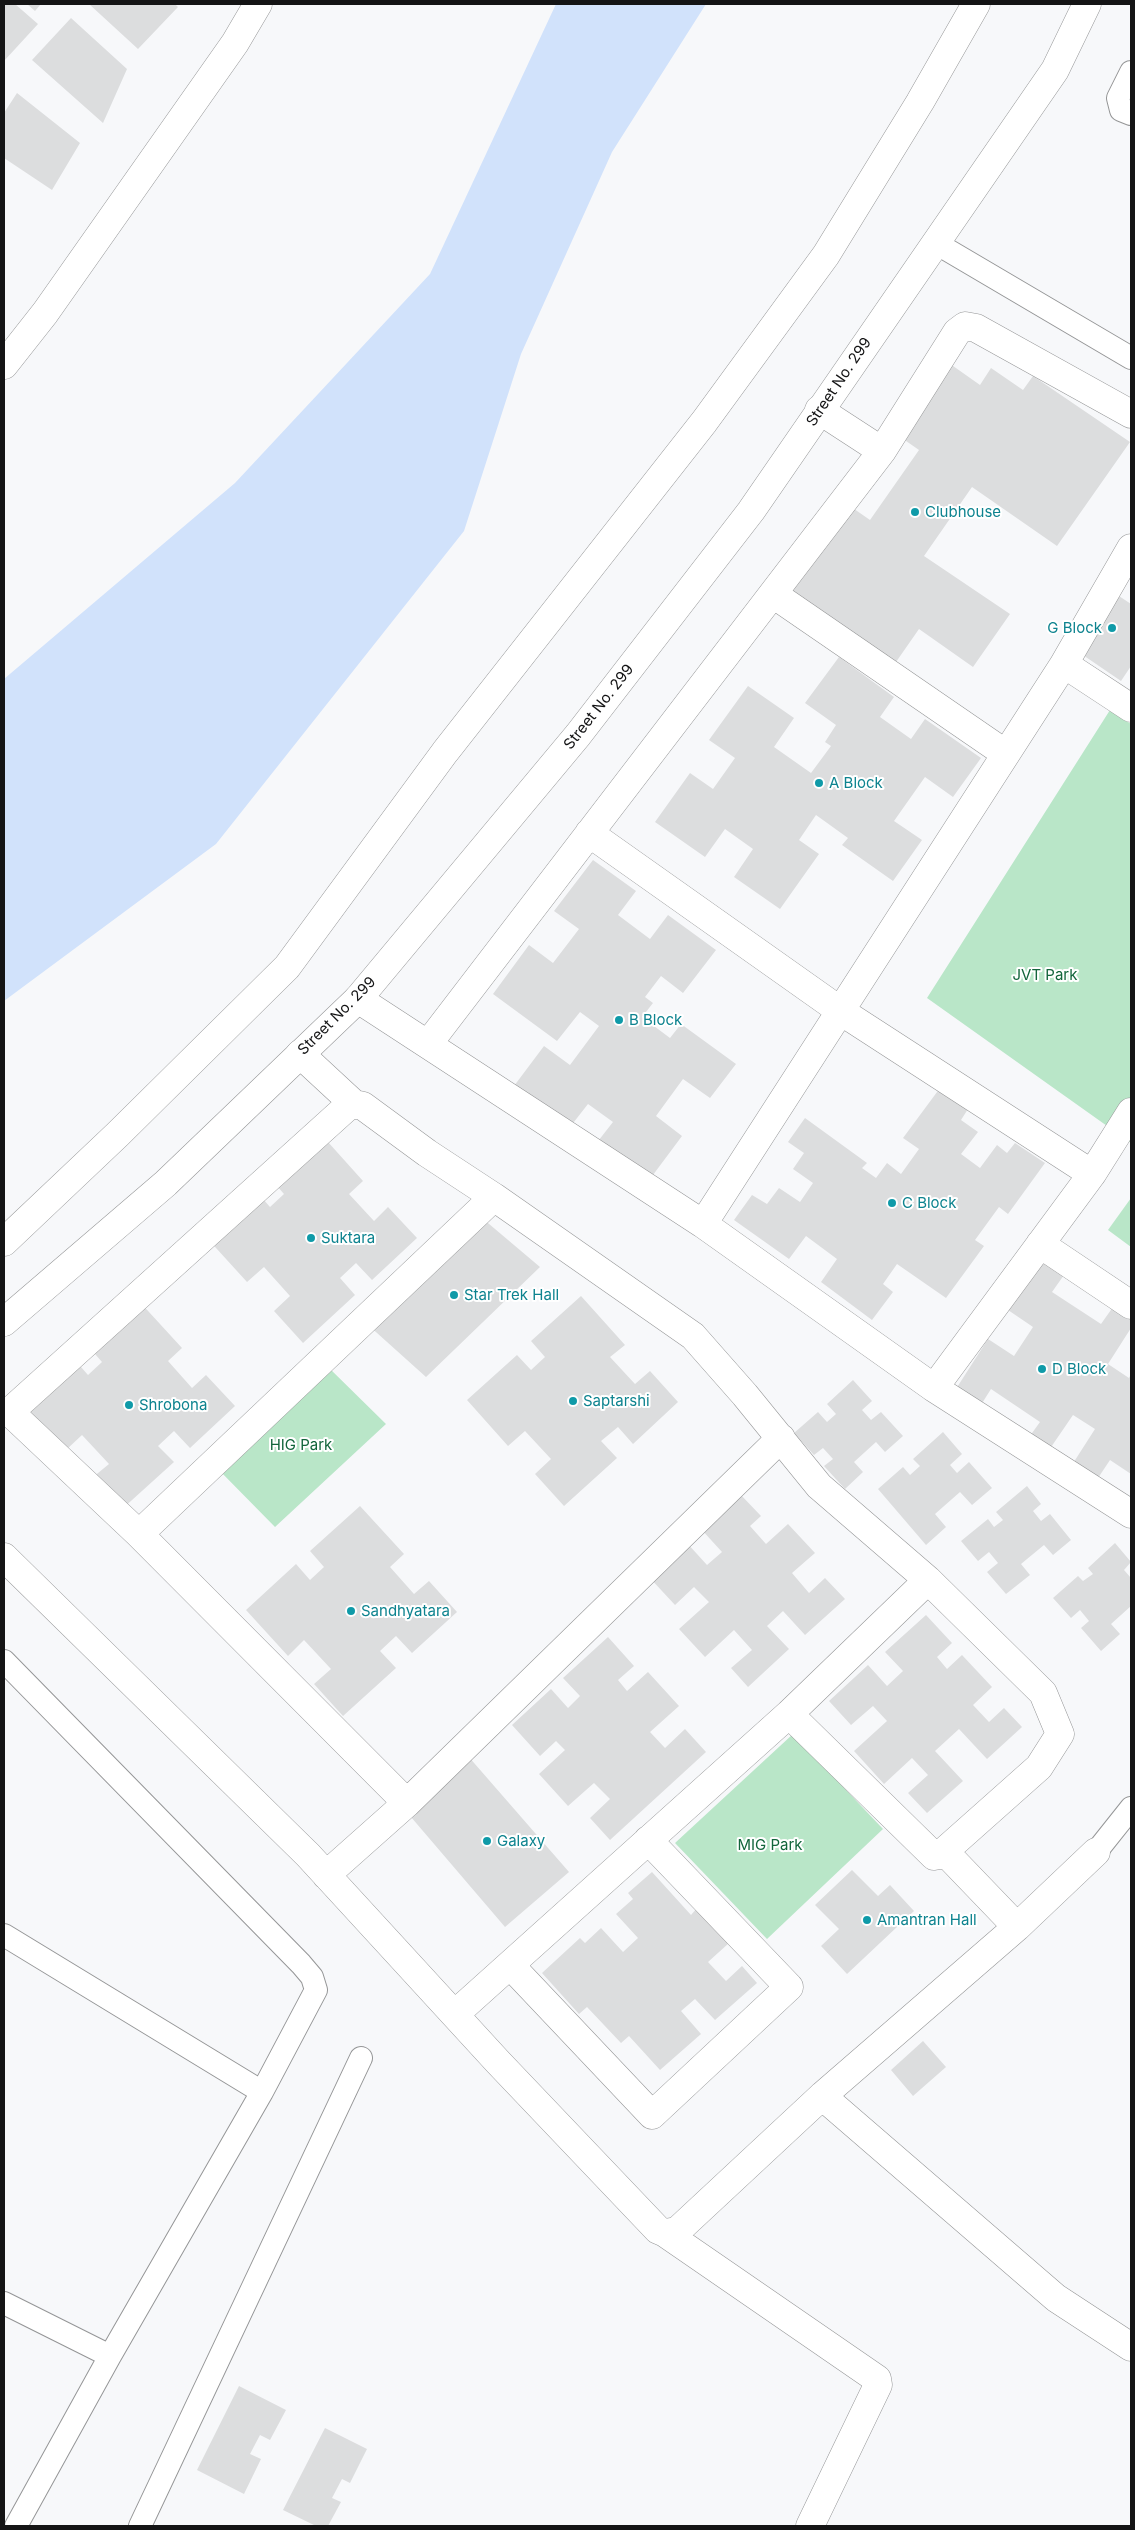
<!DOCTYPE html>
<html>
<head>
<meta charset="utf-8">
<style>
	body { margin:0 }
	#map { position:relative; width:1135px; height:2530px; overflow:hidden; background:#f7f8fa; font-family:Inter,sans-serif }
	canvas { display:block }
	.frame { position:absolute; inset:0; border:5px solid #141415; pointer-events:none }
</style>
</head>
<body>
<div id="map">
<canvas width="1135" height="2530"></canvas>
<div class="frame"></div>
</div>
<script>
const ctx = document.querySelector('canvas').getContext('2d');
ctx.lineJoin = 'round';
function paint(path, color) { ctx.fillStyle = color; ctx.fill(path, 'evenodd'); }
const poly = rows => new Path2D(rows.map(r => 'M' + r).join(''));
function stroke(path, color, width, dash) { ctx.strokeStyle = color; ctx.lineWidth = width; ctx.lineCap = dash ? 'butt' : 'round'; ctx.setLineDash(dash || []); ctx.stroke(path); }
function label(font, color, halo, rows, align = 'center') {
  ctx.font = font + ' Inter,sans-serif'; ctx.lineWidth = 4; ctx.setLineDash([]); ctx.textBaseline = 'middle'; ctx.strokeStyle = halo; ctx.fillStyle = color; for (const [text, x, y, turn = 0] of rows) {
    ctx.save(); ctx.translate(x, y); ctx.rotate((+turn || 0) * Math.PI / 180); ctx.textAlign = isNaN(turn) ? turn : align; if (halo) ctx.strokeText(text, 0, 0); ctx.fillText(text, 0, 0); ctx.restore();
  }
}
paint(poly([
	[1110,710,1131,724,1131,1143,927,998],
	[1131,1198,1131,1247,1108,1230],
	[326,1365,386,1424,275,1527,215,1466],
	[793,1734,883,1829,767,1939,675,1843]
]), '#b9e6c8');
paint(poly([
	[556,4,706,4,612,152,521,354,464,531,216,844,4,1001,4,679,235,483,430,274]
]), '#d1e2fb');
paint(poly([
	[4,4,15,4,38,24,4,61],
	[27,4,41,4,35,11],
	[89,4,175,4,178,7,138,49],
	[71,18,127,69,103,123,32,60],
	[17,93,80,143,52,190,4,158,4,113],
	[946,361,980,385,991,368,1023,390,1033,376,1130,442,1057,546,972,487,924,556,1010,614,973,667,919,629,896,662,788,588,847,504,870,520,919,450,896,434],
	[1116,594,1131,604,1131,666,1121,681,1077,651],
	[839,657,894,697,880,717,911,739,925,719,981,758,953,797,925,777,894,821,922,840,893,881,842,845,848,838,816,815,799,840,819,854,780,909,734,877,753,849,725,829,705,857,655,822,690,773,713,789,735,758,709,740,748,686,794,718,774,747,811,773,831,746,825,742,836,725,805,703],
	[593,860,636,891,618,915,650,939,668,915,716,950,683,993,661,976,645,997,653,1003,642,1017,670,1038,681,1024,736,1064,710,1098,683,1079,656,1116,682,1136,647,1183,595,1145,613,1122,588,1104,570,1127,514,1086,544,1046,570,1065,599,1026,580,1012,557,1041,493,994,529,945,553,963,579,929,554,911],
	[940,1088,968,1109,961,1120,978,1132,961,1154,980,1168,997,1145,1007,1153,1015,1143,1045,1163,1008,1214,999,1207,975,1240,984,1246,946,1298,897,1264,883,1284,893,1292,872,1320,821,1282,837,1259,806,1236,789,1259,734,1220,752,1195,767,1204,779,1188,800,1202,813,1183,793,1169,804,1153,788,1142,805,1118,867,1163,862,1168,876,1178,887,1163,901,1174,919,1149,903,1138],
	[319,1132,363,1181,349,1194,374,1221,388,1207,417,1238,372,1280,356,1263,340,1278,355,1295,303,1343,274,1311,290,1296,264,1267,247,1282,206,1237,256,1191,270,1207,284,1194,270,1178],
	[482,1218,540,1267,426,1377,367,1324],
	[1042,1260,1064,1275,1052,1292,1101,1324,1113,1307,1131,1319,1131,1328,1108,1364,1129,1378,1131,1374,1131,1474,1110,1460,1094,1484,1070,1468,1095,1429,1073,1415,1047,1453,1027,1440,1040,1422,991,1389,979,1408,954,1392,988,1339,1014,1356,1033,1327,1008,1310],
	[581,1296,625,1345,610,1357,635,1384,650,1371,678,1402,633,1444,618,1427,601,1441,617,1458,564,1506,535,1474,551,1459,525,1431,508,1446,467,1400,517,1355,531,1370,545,1357,531,1341],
	[138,1300,182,1348,168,1361,192,1388,206,1375,235,1406,190,1448,174,1431,158,1446,174,1462,121,1510,92,1478,109,1464,82,1435,66,1450,24,1405,74,1359,88,1375,102,1362,88,1346],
	[853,1380,872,1401,862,1410,871,1420,881,1412,903,1436,885,1452,876,1442,854,1462,863,1472,845,1489,824,1466,833,1459,823,1448,814,1455,794,1433,818,1412,827,1422,836,1414,827,1404],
	[943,1432,962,1454,950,1465,957,1473,969,1462,992,1488,972,1505,960,1492,935,1514,946,1527,926,1545,878,1489,903,1467,910,1475,920,1466,913,1459],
	[1027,1486,1041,1504,1033,1511,1041,1521,1050,1514,1071,1540,1053,1555,1044,1545,1021,1564,1030,1575,1006,1594,987,1572,998,1563,989,1552,978,1561,961,1541,988,1519,994,1527,1003,1520,996,1512],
	[740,1494,761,1516,750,1526,766,1544,788,1524,815,1553,792,1573,809,1593,825,1578,845,1599,805,1635,783,1611,767,1626,789,1649,748,1687,731,1668,752,1650,734,1630,705,1657,679,1629,709,1602,694,1587,675,1605,649,1577,687,1543,707,1565,722,1552,701,1529],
	[360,1506,404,1554,390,1567,414,1594,429,1581,457,1612,412,1653,396,1636,380,1651,396,1668,343,1716,314,1684,331,1669,304,1640,288,1656,246,1610,296,1564,310,1580,324,1567,310,1551],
	[1115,1543,1131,1562,1124,1570,1131,1578,1131,1606,1111,1624,1120,1634,1101,1651,1081,1628,1089,1621,1080,1610,1071,1618,1053,1598,1078,1576,1083,1581,1093,1574,1088,1568],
	[926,1615,952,1643,937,1657,947,1669,962,1655,992,1687,973,1705,989,1722,1004,1708,1022,1727,987,1759,959,1729,935,1751,963,1781,927,1813,908,1793,928,1775,912,1758,884,1784,854,1751,887,1721,873,1706,851,1725,829,1701,868,1665,887,1686,903,1671,885,1652],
	[608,1637,634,1666,618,1680,627,1691,648,1672,679,1706,650,1732,665,1748,685,1729,706,1752,610,1840,590,1818,610,1799,594,1783,568,1806,539,1774,565,1750,556,1741,540,1756,512,1725,551,1689,568,1708,580,1696,563,1678],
	[468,1756,569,1872,505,1927,405,1810],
	[852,1870,878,1896,890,1885,914,1911,847,1974,821,1946,839,1929,815,1905],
	[652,1872,691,1915,697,1908,729,1943,708,1962,726,1981,742,1966,757,1983,715,2020,695,1999,681,2011,701,2034,660,2070,629,2036,621,2043,587,2007,579,2014,542,1973,580,1938,585,1943,601,1928,623,1952,638,1938,616,1914,633,1899,628,1893],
	[923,2041,946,2067,913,2096,891,2070],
	[239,2386,286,2410,270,2440,260,2435,250,2454,261,2459,244,2494,197,2470],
	[325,2428,367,2449,350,2483,342,2479,332,2498,341,2502,328,2526,316,2526,283,2510]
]), '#dcddde');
const service = poly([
	[1131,72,1118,98,1121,110,1131,114],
	[934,242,1131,358],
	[4,1661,301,1964,312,1977,316,1990,262,2092,110,2356,16,2526],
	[1096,1852,1131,1808],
	[4,1935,262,2092],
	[4,2303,110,2356],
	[140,2526,361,2058]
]);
const minor = poly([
	[4,365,45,313,235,43,258,4],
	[819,410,882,451,957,332,965,326,976,328,1131,414],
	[773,594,1006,754],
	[1064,664,1131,548],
	[589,833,842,1012,1092,1174,1131,1112],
	[358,999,703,1224,934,1388,1131,1514],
	[428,1044,882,451],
	[300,1054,354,1104],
	[703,1224,1064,664,1131,708],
	[1040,1244,1131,1305],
	[934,1388,1092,1174],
	[139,1534,494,1197],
	[4,1557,308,1855,498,2062,658,2230,665,2233,677,2231,822,2096,1017,1927,1096,1852],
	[789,1714,934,1856,940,1855,1039,1767,1060,1734,1043,1693,928,1580],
	[407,1803,781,1438],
	[944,1851,1017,1927],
	[326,1875,407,1803,139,1534,15,1417,12,1412,15,1407,346,1108,354,1104,363,1106,427,1153,494,1197,693,1336,745,1395,819,1486,928,1580,789,1714,455,2014],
	[510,1965,652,2115,789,1987,648,1840],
	[822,2096,1056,2298,1131,2347],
	[665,2233,877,2379,878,2385,810,2526]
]);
const tertiary = poly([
	[4,1242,118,1134,287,967,445,752,704,422,826,255,920,102,976,4],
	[4,1322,166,1183,358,999,578,735,751,511,1055,70,1087,4]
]);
stroke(service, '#959697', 24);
stroke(minor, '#959697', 29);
stroke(tertiary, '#959697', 29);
stroke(service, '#fff', 22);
stroke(minor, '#fff', 28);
stroke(tertiary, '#fff', 28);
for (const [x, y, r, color] of [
	[915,512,5,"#0f9aa8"],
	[1112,628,5,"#0f9aa8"],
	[819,783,5,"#0f9aa8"],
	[619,1020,5,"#0f9aa8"],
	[892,1203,5,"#0f9aa8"],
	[311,1238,5,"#0f9aa8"],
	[454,1295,5,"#0f9aa8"],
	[1042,1369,5,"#0f9aa8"],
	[573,1401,5,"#0f9aa8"],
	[129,1405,5,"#0f9aa8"],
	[351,1611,5,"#0f9aa8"],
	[487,1841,5,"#0f9aa8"],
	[867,1920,5,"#0f9aa8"]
]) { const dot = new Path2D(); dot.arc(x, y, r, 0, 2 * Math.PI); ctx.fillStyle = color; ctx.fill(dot); stroke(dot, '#fff', 2); }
label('15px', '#141415', '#fff', [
	["Street No. 299",839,382,-56],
	["Street No. 299",599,707,-52],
	["Street No. 299",337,1016,-45]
]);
label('15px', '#0d838f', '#fff', [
	["Clubhouse",925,512],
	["G Block",1102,628,"right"],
	["A Block",829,783],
	["B Block",629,1020],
	["C Block",902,1203],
	["Suktara",321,1238],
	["Star Trek Hall",464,1295],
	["D Block",1052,1369],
	["Saptarshi",583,1401],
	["Shrobona",139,1405],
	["Sandhyatara",361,1611],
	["Galaxy",497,1841],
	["Amantran Hall",877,1920]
], 'left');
label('15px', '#12653b', '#fff', [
	["JVT Park",1045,975],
	["HIG Park",301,1445],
	["MIG Park",770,1845]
]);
</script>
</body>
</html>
